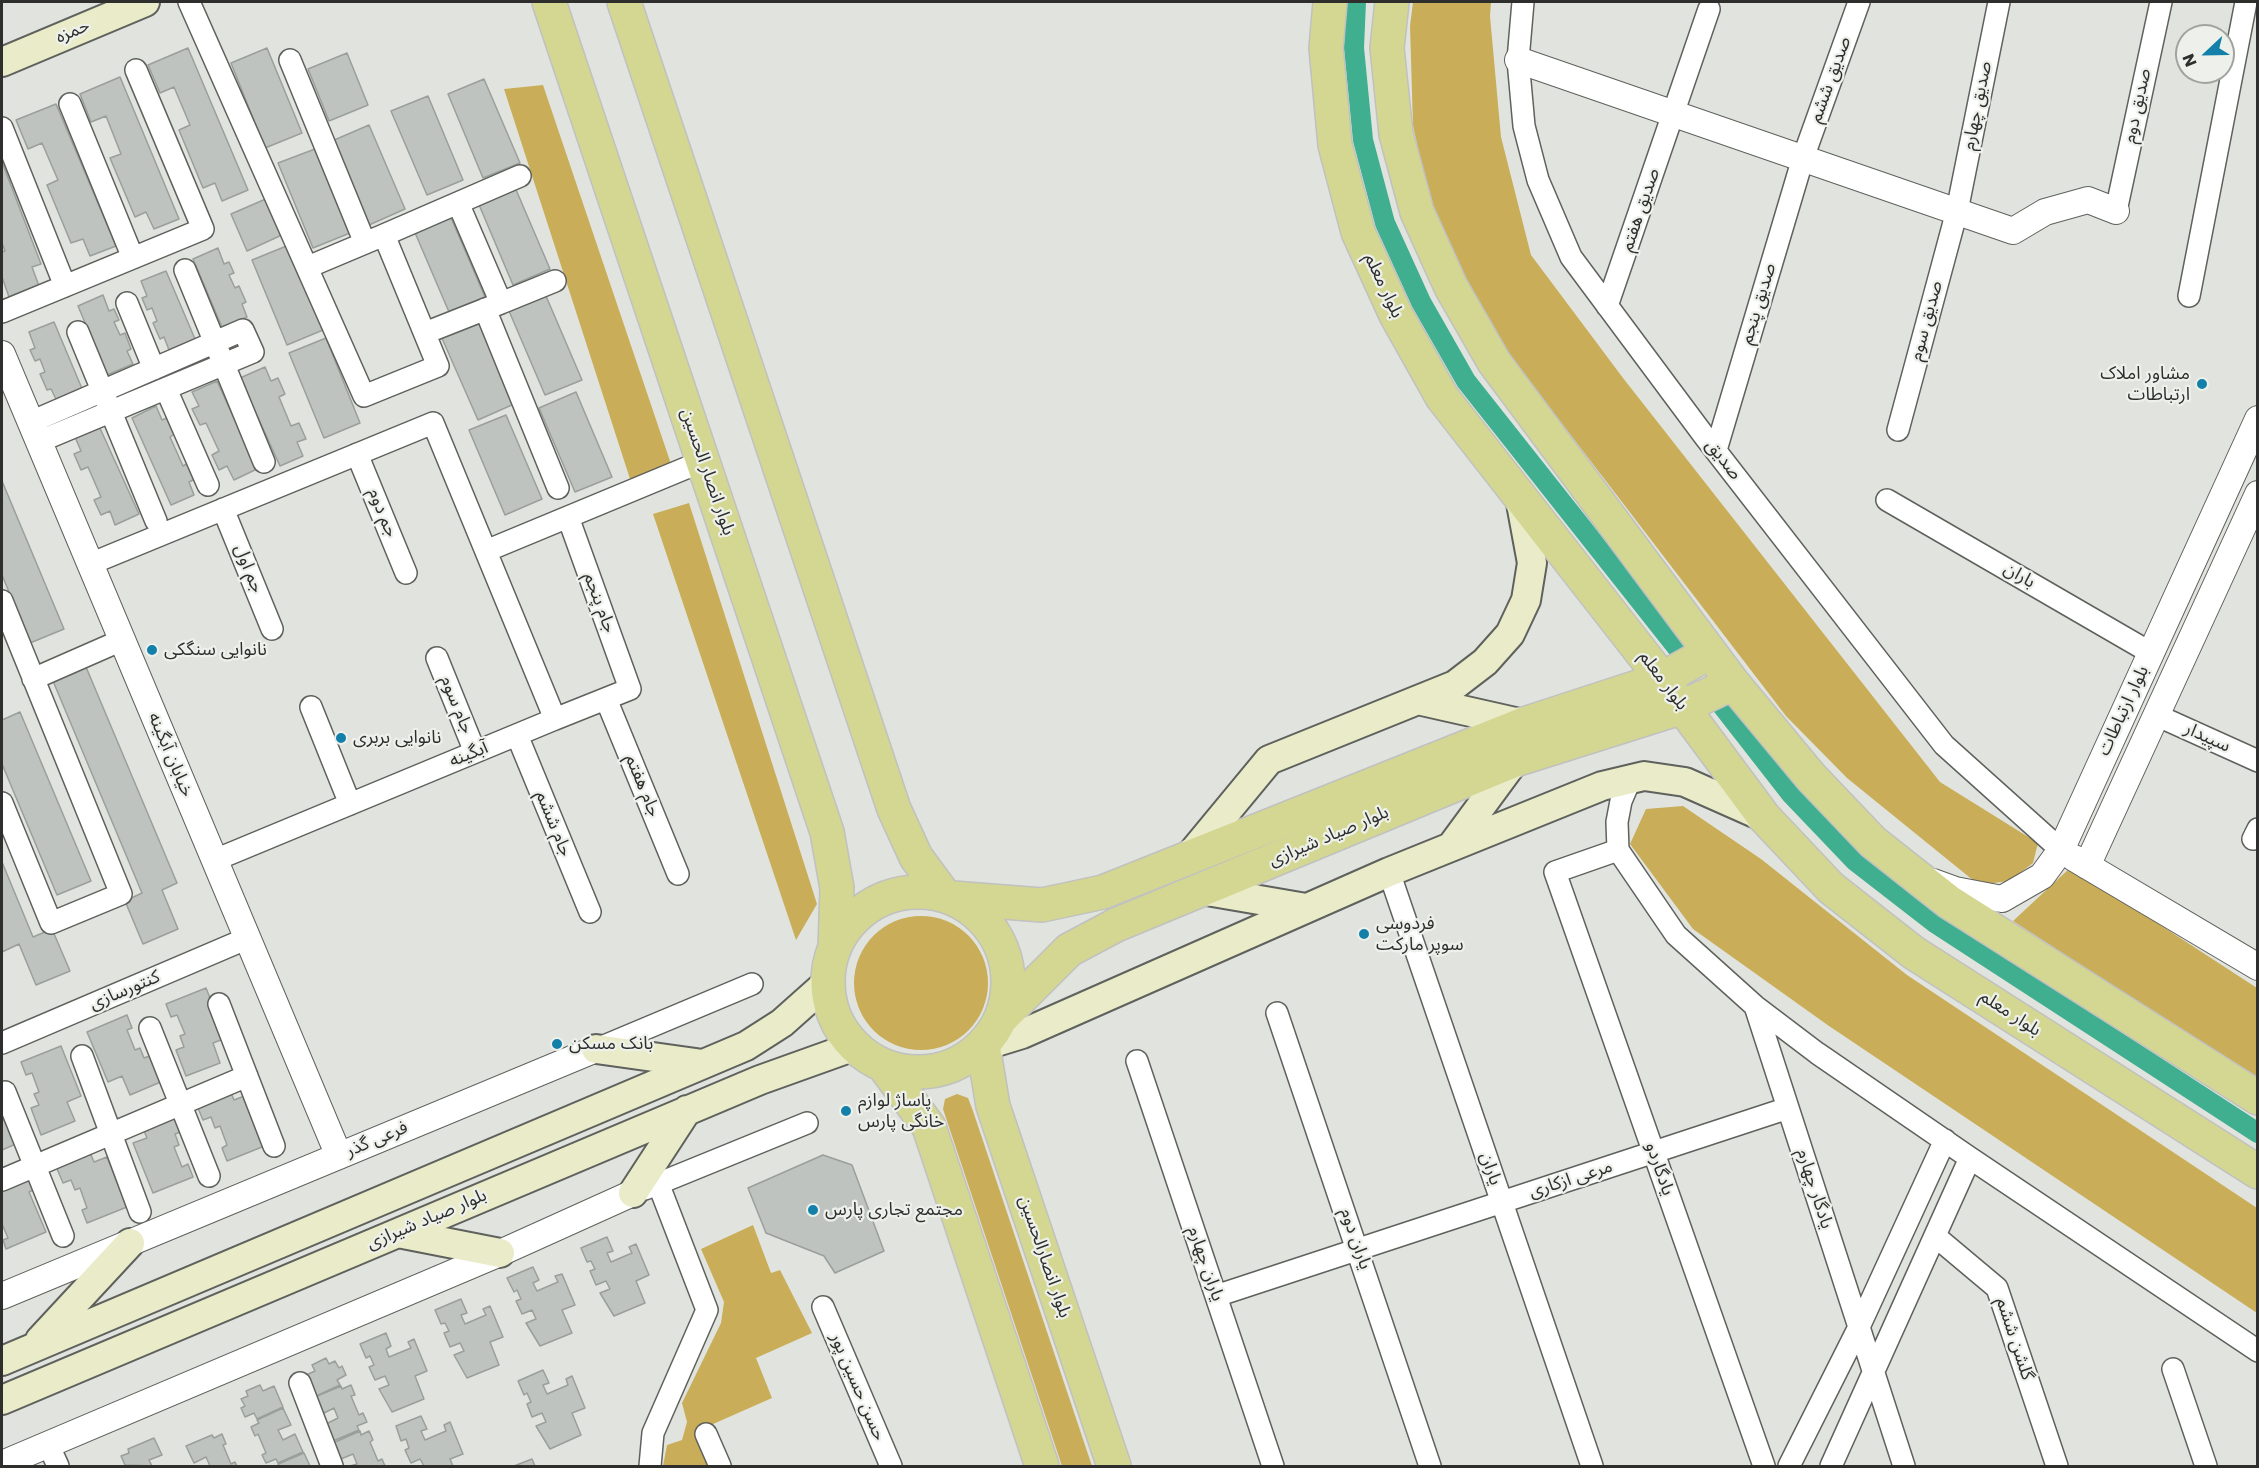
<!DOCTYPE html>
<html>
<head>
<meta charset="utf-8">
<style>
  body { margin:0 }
  #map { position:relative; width:2259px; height:1468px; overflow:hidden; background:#e1e4de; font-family:Poppins,sans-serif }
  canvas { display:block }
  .frame { position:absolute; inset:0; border:3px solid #2e2f2d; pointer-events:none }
  .north { position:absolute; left:2175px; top:24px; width:60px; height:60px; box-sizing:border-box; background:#eef1eb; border:2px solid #a1a39f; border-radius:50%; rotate:248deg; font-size:16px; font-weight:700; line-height:24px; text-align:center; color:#2e2f2d }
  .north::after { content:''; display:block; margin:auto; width:21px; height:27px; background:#1380a9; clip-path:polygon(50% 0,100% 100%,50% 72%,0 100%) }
</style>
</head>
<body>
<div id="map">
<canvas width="2259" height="1468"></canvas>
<div class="frame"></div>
<div class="north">N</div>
</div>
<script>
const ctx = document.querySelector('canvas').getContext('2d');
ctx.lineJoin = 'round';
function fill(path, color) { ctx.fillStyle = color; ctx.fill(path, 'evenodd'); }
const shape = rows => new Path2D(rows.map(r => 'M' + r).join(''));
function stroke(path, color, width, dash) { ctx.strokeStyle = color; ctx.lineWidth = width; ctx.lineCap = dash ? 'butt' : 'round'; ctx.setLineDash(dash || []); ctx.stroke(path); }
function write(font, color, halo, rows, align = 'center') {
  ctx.font = font + ' Poppins,"Noto Sans Arabic",sans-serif'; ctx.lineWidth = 4.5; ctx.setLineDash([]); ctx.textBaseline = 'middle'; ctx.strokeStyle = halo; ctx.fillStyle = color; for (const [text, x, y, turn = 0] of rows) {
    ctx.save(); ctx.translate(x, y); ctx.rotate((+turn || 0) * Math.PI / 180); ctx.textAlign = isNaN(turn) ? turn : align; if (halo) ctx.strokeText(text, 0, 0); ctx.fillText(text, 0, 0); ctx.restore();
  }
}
const green = shape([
  [1413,2,1491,2,1490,16,1501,137,1531,255,1623,378,1940,782,2038,843,2033,863,2009,881,1979,885,1847,778,1786,716,1494,335,1437,230,1413,126,1410,26],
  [543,85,671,464,631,482,504,89],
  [689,503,817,904,796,940,653,514],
  [1683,806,1761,859,1907,975,2257,1208,2257,1313,1829,1026,1693,929,1630,844,1646,809],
  [2071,867,2257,988,2257,1079,2013,921],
  '854 983a67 67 0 1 1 134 0a67 67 0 1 1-134 0Z',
  [957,1094,968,1098,973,1111,1092,1466,1062,1466,943,1109,945,1099],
  [753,1225,771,1273,780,1270,812,1333,756,1358,772,1398,695,1432,708,1466,663,1466,667,1445,682,1440,687,1422,682,1403,721,1323,724,1302,701,1249]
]);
const canal = shape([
  [1356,2,1354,48,1363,140,1385,223,1421,302,1466,381,1682,654],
  [1720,703,1791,794,1855,861,1935,923,2258,1133]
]);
const building = shape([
  [188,48,248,190,222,201,215,183,203,188,179,130,190,125,174,87,160,93,148,65,188,48],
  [267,48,302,133,265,148,231,63,267,48],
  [347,53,368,105,329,121,308,69,347,53],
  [120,77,179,219,154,229,146,212,135,217,110,158,121,154,106,116,91,122,80,94,120,77],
  [484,79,520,163,483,178,448,94,484,79],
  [428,96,463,180,427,195,391,111,428,96],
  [56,104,116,246,90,256,83,239,71,243,47,185,58,180,42,143,28,149,16,120,56,104],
  [369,125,405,209,369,225,332,141,369,125],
  [315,149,350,233,313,248,278,163,315,149],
  [2,162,41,264,32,267,39,286,9,297,2,277,2,252,5,251,2,243,2,162],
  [514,185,550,269,513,285,477,200,514,185],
  [268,198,284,234,247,251,231,214,268,198],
  [449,213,485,297,449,312,413,228,449,213],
  [289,245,323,330,287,345,252,260,289,245],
  [218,248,224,264,229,262,234,273,229,275,235,288,239,286,246,302,242,304,247,317,222,327,193,259,218,248],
  [166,271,195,339,169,350,164,337,160,339,153,323,157,321,152,308,147,310,142,298,147,296,141,281,166,271],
  [103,295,109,311,114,309,119,320,114,322,120,335,125,333,131,349,127,351,133,364,107,375,78,306,103,295],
  [546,296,582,380,545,395,509,311,546,296],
  [478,320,514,404,478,420,441,336,478,320],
  [54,322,83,391,57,401,51,389,47,390,40,374,45,372,40,359,35,361,30,350,35,348,29,332,54,322],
  [326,338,360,423,324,438,289,353,326,338],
  [265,367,271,381,278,378,285,394,279,397,291,426,299,423,306,439,297,442,303,456,280,466,240,378,265,367],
  [217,381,257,469,234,480,227,466,219,470,212,455,219,451,206,423,200,425,192,409,199,406,192,392,217,381],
  [576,392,612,477,575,492,539,408,576,392],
  [156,406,162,420,169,417,176,433,170,437,183,466,190,462,197,478,189,482,194,495,171,505,132,418,156,406],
  [506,415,542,499,505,515,469,430,506,415],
  [99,426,139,514,115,525,110,511,101,515,94,500,101,497,88,467,81,470,74,454,81,451,75,437,99,426],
  [2,481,64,629,30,643,2,575,2,481],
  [86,667,177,883,162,890,178,929,143,944,125,901,142,893,53,681,86,667],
  [20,712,91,881,57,895,2,764,2,720,20,712],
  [2,862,33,937,52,929,70,971,36,985,19,944,2,952,2,862],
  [206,988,226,1038,213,1043,220,1063,186,1076,176,1050,184,1047,180,1036,185,1034,177,1015,171,1017,166,1004,206,988],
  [127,1015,132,1028,127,1030,135,1050,140,1048,144,1058,152,1055,163,1081,130,1095,122,1076,108,1082,87,1032,127,1015],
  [61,1046,81,1096,67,1102,75,1121,41,1135,31,1108,39,1105,34,1094,39,1092,32,1073,26,1075,21,1062,61,1046],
  [226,1081,234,1100,247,1095,267,1145,227,1161,222,1148,227,1145,220,1126,215,1128,211,1117,203,1120,192,1094,226,1081],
  [173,1105,183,1131,175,1134,179,1145,174,1147,182,1167,188,1164,193,1177,153,1193,133,1143,147,1138,139,1119,173,1105],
  [7,1118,18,1143,2,1150,2,1121,7,1118],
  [86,1143,94,1162,107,1157,127,1207,87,1223,82,1210,87,1208,80,1188,75,1190,71,1180,63,1183,52,1157,86,1143],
  [823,1155,852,1165,884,1251,835,1273,824,1256,766,1233,748,1188,823,1155],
  [27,1164,37,1188,29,1192,46,1232,6,1249,3,1240,8,1238,2,1224,2,1175,27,1164],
  [607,1237,613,1251,607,1253,611,1262,632,1253,629,1247,636,1244,649,1275,636,1281,645,1303,614,1316,600,1293,610,1289,606,1281,596,1285,590,1271,595,1269,591,1261,587,1262,581,1248,607,1237],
  [533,1267,539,1280,533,1283,537,1291,558,1282,555,1276,562,1274,575,1305,562,1310,572,1333,540,1346,526,1323,536,1319,532,1310,522,1314,516,1301,521,1299,517,1290,514,1292,507,1278,533,1267],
  [461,1299,467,1313,461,1315,465,1324,486,1315,483,1309,490,1306,503,1337,490,1342,499,1365,467,1378,454,1355,464,1351,460,1343,450,1347,444,1333,449,1331,445,1323,441,1324,435,1310,461,1299],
  [386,1333,391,1346,386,1349,389,1357,411,1348,408,1342,414,1339,427,1371,415,1376,424,1399,392,1412,379,1389,389,1385,385,1376,375,1380,369,1367,374,1365,370,1356,366,1358,360,1344,386,1333],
  [326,1358,329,1364,335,1361,339,1368,342,1366,346,1375,337,1380,340,1385,314,1397,304,1376,315,1371,312,1365,326,1358],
  [543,1370,549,1383,543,1385,547,1394,568,1385,566,1379,572,1376,585,1408,572,1413,581,1435,550,1449,536,1426,546,1422,542,1413,532,1417,527,1404,531,1402,527,1393,524,1395,518,1381,543,1370],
  [260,1385,263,1391,274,1386,283,1407,257,1419,254,1413,245,1417,241,1408,245,1406,241,1399,248,1396,246,1391,260,1385],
  [351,1385,355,1395,351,1396,359,1415,363,1413,367,1422,357,1426,359,1430,333,1441,326,1424,338,1418,334,1408,322,1414,315,1397,341,1386,342,1389,351,1385],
  [283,1408,291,1425,278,1430,283,1440,295,1434,303,1452,278,1463,276,1459,266,1463,262,1455,266,1453,258,1434,255,1436,251,1427,259,1423,257,1420,283,1408],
  [421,1416,427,1429,421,1431,425,1440,446,1431,444,1425,450,1422,463,1454,450,1459,453,1466,424,1466,420,1459,411,1463,405,1450,409,1448,406,1439,401,1441,396,1426,421,1416],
  [360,1431,361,1435,369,1431,373,1440,370,1442,378,1461,382,1459,385,1466,350,1466,357,1464,353,1454,341,1459,333,1443,360,1431],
  [222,1434,226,1444,223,1445,231,1464,235,1462,237,1466,210,1466,206,1457,194,1463,186,1446,212,1435,214,1438,222,1434],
  [154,1438,162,1455,149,1460,152,1466,125,1465,121,1456,129,1453,128,1449,154,1438],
  [304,1453,310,1466,279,1466,278,1464,304,1453],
  [532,1459,535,1466,514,1466,532,1459]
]);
const minor = shape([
  [189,2,364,396,438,366,384,235,308,267],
  [1523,2,1518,60,1524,126,1538,180,1571,257,1705,437,1944,745,2061,850],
  [290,60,365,243],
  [70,104,133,258],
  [2,128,65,286],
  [2116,211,2161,2],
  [384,235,520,176],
  [185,270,264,462],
  [2189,296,2246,2],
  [127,303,154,369],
  [501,303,555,281],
  [1607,306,1709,9],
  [485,309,558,488],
  [2,312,203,229,136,70],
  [78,332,156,521],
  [425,333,501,303,458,203],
  [166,389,208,485],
  [31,422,243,330,253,352,38,442],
  [1898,430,1957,211,1999,2],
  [1716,450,1803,158,1859,2],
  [357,454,406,573],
  [1887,500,2151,653],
  [223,509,272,629],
  [486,551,703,461],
  [90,564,433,423,555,719,215,860],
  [2,601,121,894,51,923,2,803],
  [437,658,475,752],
  [33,679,122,640],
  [606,699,678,874],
  [311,707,350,804],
  [2156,715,2258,761],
  [555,719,630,689,568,517],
  [517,735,590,912],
  [2253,839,2258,829],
  [1618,850,1617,822,1621,801,1630,780],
  [1389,872,1592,1466],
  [219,1004,274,1146],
  [1755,1006,1904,1466],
  [1277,1013,1430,1466],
  [150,1028,209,1176],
  [2,1043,248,938],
  [597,1049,752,984],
  [82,1056,140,1212],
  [1137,1061,1273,1466],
  [5,1092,63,1236],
  [2,1180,247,1076],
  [645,1189,807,1123],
  [1935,1236,1997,1288,2057,1466],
  [1216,1296,1788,1108],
  [823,1307,891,1466],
  [2173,1369,2206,1466],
  [300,1383,332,1466],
  [706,1434,720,1466],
  [48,1444,58,1466],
  [650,1466,653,1433,707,1310,658,1183],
  [1764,1466,1555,872,1618,850,1676,935,1755,1006,1817,1053,1970,1158,2258,1351],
  [1789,1466,1859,1327,1945,1140],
  [1831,1466,1970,1158]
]);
const tertiary = shape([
  [1518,60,2013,231,2045,212,2088,200,2116,211],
  [2,354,339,1156],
  [2074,858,2258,967],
  [2087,866,2258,494],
  [1933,882,1955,890,2002,899,2042,876,2061,850,2258,419],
  [2,1296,596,1049],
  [2,1464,500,1253,633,1193]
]);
const secondary = shape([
  [2,62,145,2],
  [1422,701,1524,724],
  [1451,847,1515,760],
  [1188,858,1269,760,1455,685,1485,662,1510,634,1526,600,1532,563,1520,498],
  [1201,890,1306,908],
  [983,1046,1022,1034,1389,872,1602,786,1644,776,1685,782,1764,817],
  [596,1049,703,1064],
  [633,1193,687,1110],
  [398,1233,500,1253],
  [40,1340,130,1243],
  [2,1361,746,1046,782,1023,828,982],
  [2,1400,760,1080,855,1046]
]);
const primary = shape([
  [549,2,827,832,837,888,835,947],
  [624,2,894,809,916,857,944,895],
  [1330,2,1326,48,1335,145,1358,232,1396,315,1442,397,1649,662,1764,817,1831,888,1914,953,2258,1172],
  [1392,2,1387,48,1396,134,1417,212,1451,287,1494,362,1733,683,1811,777,1873,842,1949,902,2258,1098],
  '828 982a90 90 0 1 1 180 0a90 90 0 1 1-180 0Z',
  [953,898,1042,905,1103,892,1524,724,1662,679,1710,652],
  [1002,1017,1069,950,1116,925,1515,760,1683,707,1733,683],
  [983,1046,993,1106,1114,1466],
  [884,1066,929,1127,1042,1466]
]);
const markers = [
  [2202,384,6,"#1380a9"],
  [152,650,6,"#1380a9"],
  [341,738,6,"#1380a9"],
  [1364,934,6,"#1380a9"],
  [557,1044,6,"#1380a9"],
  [846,1111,6,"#1380a9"],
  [813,1210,6,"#1380a9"]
];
const streetNames = [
  ["حمزه",73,32,-23],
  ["صدیق ششم",1831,80,-70],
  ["صدیق چهارم",1978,106,-79],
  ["صدیق دوم",2138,106,-78],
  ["صدیق هفتم",1641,210,-71],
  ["بلوار معلم",1383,286,65],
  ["صدیق پنجم",1759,304,-73],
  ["صدیق سوم",1927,321,-75],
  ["صدیق",1723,460,52],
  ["بلوار انصار الحسین",707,472,71],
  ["جم دوم",382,513,68],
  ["جم اول",248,569,68],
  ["باران",2019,576,30],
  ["جام پنجم",599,603,70],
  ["بلوار معلم",1663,681,53],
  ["جام سوم",456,705,68],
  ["بلوار ارتباطات",2124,711,-65],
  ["سپیدار",2207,738,24],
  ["خیابان آبگینه",170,755,67],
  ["آبگینه",469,755,-22],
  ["جام هفتم",642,786,68],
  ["جام ششم",553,824,68],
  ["بلوار صیاد شیرازی",1329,837,-23],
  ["کنتورسازی",125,991,-23],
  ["بلوار معلم",2010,1014,33],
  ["فرعی گذر",377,1140,-23],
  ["یاران",1490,1169,71],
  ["یادگار‌دو",1659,1169,71],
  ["مرعی ازکاری",1571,1180,-18],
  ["یادگار چهارم",1814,1189,72],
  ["بلوار صیاد شیرازی",427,1220,-23],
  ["یاران دوم",1355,1239,71],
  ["بلوار انصارالحسین",1044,1257,71],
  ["یاران چهارم",1205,1264,71],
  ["گلشن ششم",2014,1339,72],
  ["حسن حسین پور",857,1387,67]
];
const poiNames = [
  ["مشاور املاک",2190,374,"right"],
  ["ارتباطات",2190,395,"right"],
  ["نانوایی سنگکی",164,650],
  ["نانوایی بربری",353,738],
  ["فردوسی",1376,924],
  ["سوپر مارکت",1376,945],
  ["بانک مسکن",569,1044],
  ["پاساژ لوازم",858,1101],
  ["خانگی پارس",858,1122],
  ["مجتمع تجاری پارس",825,1210]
];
fill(green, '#c9ad58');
stroke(canal, '#40af8f', 20);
fill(building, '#bec3bf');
stroke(building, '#9a9f9b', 1.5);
stroke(minor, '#5e615c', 24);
stroke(tertiary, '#5e615c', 28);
stroke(secondary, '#5e615c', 32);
stroke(primary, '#c0c1c0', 36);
stroke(minor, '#fff', 21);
stroke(tertiary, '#fff', 26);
stroke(secondary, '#eaebc9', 28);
stroke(primary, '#d4d792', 33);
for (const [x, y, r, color] of markers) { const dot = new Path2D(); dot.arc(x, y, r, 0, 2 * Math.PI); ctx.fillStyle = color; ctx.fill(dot); stroke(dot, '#eef1eb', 2); }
write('18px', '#2e2f2d', '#eef1eb', streetNames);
write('18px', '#2e2f2d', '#eef1eb', poiNames, 'left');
</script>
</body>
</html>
